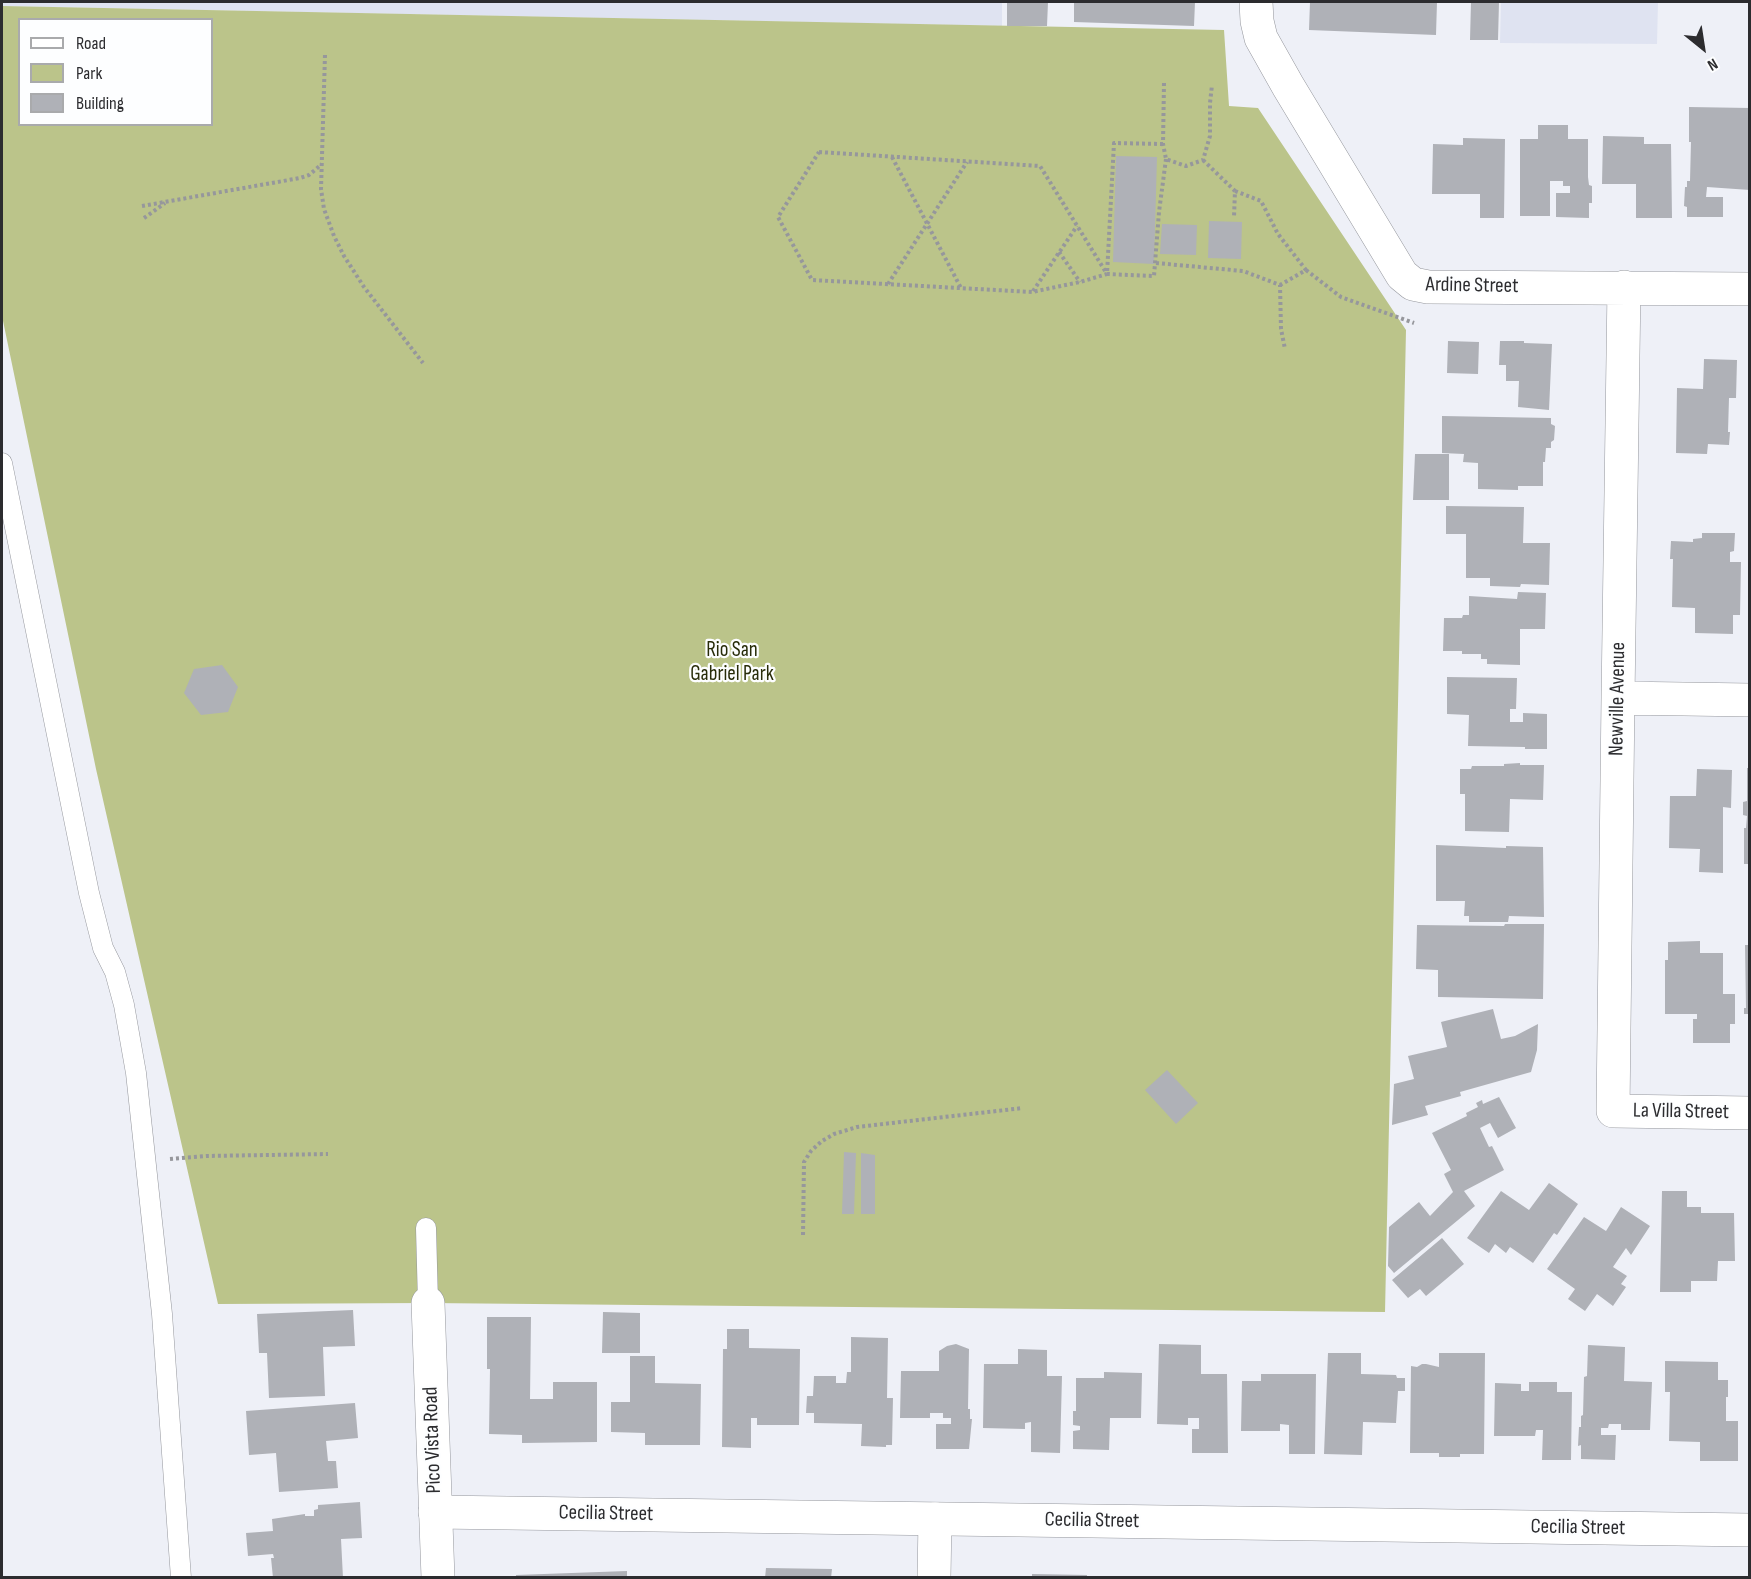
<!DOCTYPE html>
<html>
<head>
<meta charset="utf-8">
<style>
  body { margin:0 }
  #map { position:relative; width:1751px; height:1579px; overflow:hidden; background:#eef0f7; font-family:"Sofia Sans Condensed",sans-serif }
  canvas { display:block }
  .frame { position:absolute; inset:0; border:3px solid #2c2c2f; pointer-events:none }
  .legend { position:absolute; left:18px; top:18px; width:195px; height:108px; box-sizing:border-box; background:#fdfeff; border:2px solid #a9aaac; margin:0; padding:8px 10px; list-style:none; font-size:18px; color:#2c2c2f }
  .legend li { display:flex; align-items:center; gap:12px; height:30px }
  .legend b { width:30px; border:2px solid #a9aaac }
  .north { position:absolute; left:1673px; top:18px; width:60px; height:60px; -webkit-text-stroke:4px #fdfeff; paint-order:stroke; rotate:150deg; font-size:16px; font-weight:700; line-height:24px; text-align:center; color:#2c2c2f }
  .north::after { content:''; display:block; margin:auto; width:21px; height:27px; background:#2c2c2f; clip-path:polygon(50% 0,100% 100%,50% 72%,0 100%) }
</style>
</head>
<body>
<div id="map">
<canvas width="1751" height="1579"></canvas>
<div class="frame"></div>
<ul class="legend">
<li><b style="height:8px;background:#fff"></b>Road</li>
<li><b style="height:16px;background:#bbc48a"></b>Park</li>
<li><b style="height:16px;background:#afb1b7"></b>Building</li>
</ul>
<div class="north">N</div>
</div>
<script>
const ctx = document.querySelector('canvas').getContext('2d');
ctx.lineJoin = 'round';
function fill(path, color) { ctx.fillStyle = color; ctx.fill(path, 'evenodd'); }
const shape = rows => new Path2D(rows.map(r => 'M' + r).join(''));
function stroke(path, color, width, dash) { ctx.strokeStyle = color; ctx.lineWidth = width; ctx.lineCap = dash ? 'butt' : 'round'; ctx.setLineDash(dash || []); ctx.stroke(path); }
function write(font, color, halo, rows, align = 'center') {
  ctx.font = font + ' "Sofia Sans Condensed",sans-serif'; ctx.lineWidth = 4.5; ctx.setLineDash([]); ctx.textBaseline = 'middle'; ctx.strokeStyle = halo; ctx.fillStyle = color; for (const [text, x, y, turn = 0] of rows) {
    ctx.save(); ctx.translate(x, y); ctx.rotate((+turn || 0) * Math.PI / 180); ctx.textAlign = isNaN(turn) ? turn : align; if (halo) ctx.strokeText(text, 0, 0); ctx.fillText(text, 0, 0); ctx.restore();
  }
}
const built = shape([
  [2,2,1002,2,1002,26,2,6],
  [1501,2,1658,2,1657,44,1500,43]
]);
const green = shape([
  [2,6,1224,30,1229,106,1258,108,1406,330,1385,1312,428,1303,218,1304,96,769,2,316],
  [20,20,212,20,212,124,20,124]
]);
const building = shape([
  [1007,2,1048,2,1047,26,1007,26],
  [1074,2,1195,2,1194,26,1074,22],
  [1310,2,1437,2,1436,35,1309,30],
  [1471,2,1499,2,1498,40,1470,40],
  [1689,107,1750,108,1750,190,1707,187,1706,197,1723,197,1723,217,1687,217,1687,207,1684,206,1685,187,1687,187,1687,181,1690,181,1691,142,1689,142],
  [1538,125,1568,125,1568,139,1588,139,1588,177,1589,185,1592,186,1592,203,1589,203,1589,218,1556,217,1556,193,1570,193,1570,186,1563,186,1563,181,1550,181,1550,216,1520,216,1520,139,1538,139],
  [1603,136,1644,137,1644,144,1671,144,1672,218,1636,218,1636,184,1602,184],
  [1463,138,1505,139,1504,218,1480,218,1480,194,1432,194,1433,144,1463,145],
  [1116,156,1157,157,1154,264,1113,262],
  [1209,221,1242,222,1241,259,1208,258],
  [1162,224,1197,225,1196,255,1160,254],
  [1448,341,1479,342,1478,374,1447,373],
  [1500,341,1524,341,1524,343,1552,344,1549,410,1518,407,1519,381,1506,381,1506,365,1499,365],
  [1704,359,1737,360,1736,398,1729,398,1728,432,1730,432,1729,445,1708,444,1707,454,1676,453,1677,388,1703,389],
  [1442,416,1551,418,1551,424,1555,426,1554,440,1551,442,1551,448,1546,448,1545,462,1543,462,1543,486,1518,486,1518,490,1478,489,1478,463,1463,462,1464,454,1442,453],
  [1415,454,1449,454,1449,500,1413,500],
  [1446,506,1524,507,1523,543,1550,543,1549,585,1521,584,1520,587,1490,586,1490,578,1466,578,1466,534,1446,534],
  [1702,533,1735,533,1734,551,1730,552,1730,562,1741,562,1740,615,1733,615,1733,634,1695,633,1695,608,1672,607,1673,559,1670,559,1671,541,1693,542,1693,539,1702,538],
  [1518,592,1546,593,1545,629,1520,629,1520,665,1487,664,1487,659,1481,659,1481,654,1462,654,1462,651,1443,651,1444,618,1462,618,1463,615,1469,615,1469,596,1517,599],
  [222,665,238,687,228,712,201,715,184,693,194,669],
  [1447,677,1517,678,1516,709,1510,709,1510,722,1523,722,1523,713,1547,714,1547,749,1525,749,1525,747,1468,746,1469,715,1447,714],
  [1520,763,1520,765,1544,765,1543,800,1510,799,1509,832,1465,831,1465,794,1460,794,1460,769,1471,769,1472,766,1504,766,1504,764],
  [1747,768,1750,768,1750,864,1744,864,1744,828,1746,828,1747,816,1743,815,1743,802,1747,801],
  [1697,769,1732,770,1731,808,1723,807,1723,873,1699,872,1700,849,1669,848,1670,796,1696,796],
  [1436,845,1506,848,1506,846,1543,847,1544,917,1509,916,1508,922,1469,922,1469,916,1464,916,1465,901,1436,901],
  [1505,924,1544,924,1543,999,1438,997,1438,970,1416,969,1417,925,1504,926],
  [1700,941,1700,953,1723,953,1723,994,1735,994,1735,1024,1730,1024,1730,1043,1693,1043,1693,1019,1697,1019,1697,1014,1665,1014,1665,960,1668,960,1668,942],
  [1745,945,1750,945,1750,1014,1744,1014,1744,1008,1746,1008],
  [1493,1009,1501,1039,1515,1036,1538,1024,1537,1050,1531,1072,1460,1092,1461,1096,1425,1106,1428,1115,1392,1125,1394,1084,1414,1079,1408,1056,1447,1047,1441,1022],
  [1167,1070,1198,1103,1176,1124,1145,1090],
  [1499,1097,1516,1128,1498,1138,1490,1123,1480,1128,1489,1147,1492,1146,1504,1170,1464,1191,1475,1206,1394,1273,1388,1266,1389,1227,1419,1202,1430,1216,1453,1192,1444,1174,1451,1170,1432,1133,1467,1116,1466,1113,1478,1107,1476,1103,1482,1100,1483,1104],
  [844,1152,856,1153,854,1214,842,1214],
  [861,1153,875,1155,875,1214,861,1214],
  [1549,1183,1578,1204,1557,1235,1554,1233,1533,1263,1510,1247,1506,1253,1495,1244,1489,1253,1467,1238,1501,1191,1529,1210],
  [1662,1191,1687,1191,1687,1207,1701,1207,1701,1213,1734,1213,1735,1261,1718,1261,1717,1281,1691,1281,1691,1292,1660,1292],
  [1621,1207,1650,1226,1631,1255,1626,1248,1613,1267,1627,1276,1621,1284,1626,1287,1613,1306,1597,1294,1585,1311,1568,1299,1575,1289,1547,1269,1584,1217,1606,1231],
  [1442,1238,1464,1264,1426,1296,1420,1289,1408,1298,1392,1280],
  [353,1310,355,1346,323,1347,325,1396,269,1398,267,1353,259,1353,257,1314],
  [603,1312,640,1313,640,1353,602,1353],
  [487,1317,531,1317,530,1399,553,1399,553,1382,597,1382,597,1442,522,1443,522,1435,489,1434,490,1369,487,1369],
  [727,1329,749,1329,749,1348,800,1349,799,1425,757,1425,757,1418,751,1418,751,1448,722,1447,723,1349,727,1349],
  [851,1337,888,1338,887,1398,893,1398,892,1445,886,1445,886,1447,861,1446,862,1424,814,1423,814,1413,806,1413,807,1396,813,1396,814,1376,836,1376,836,1383,846,1383,847,1372,851,1372],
  [956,1344,969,1349,968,1409,970,1409,970,1419,972,1419,969,1449,936,1449,936,1424,951,1424,951,1418,943,1418,943,1413,930,1413,930,1418,900,1418,901,1371,939,1371,939,1351,947,1346],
  [1159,1344,1201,1345,1201,1374,1227,1374,1228,1453,1192,1453,1192,1429,1199,1429,1199,1418,1188,1418,1188,1425,1157,1424],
  [1588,1345,1625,1347,1624,1381,1652,1382,1650,1430,1621,1430,1621,1424,1609,1424,1608,1428,1601,1428,1601,1435,1616,1435,1615,1460,1581,1459,1581,1445,1578,1446,1579,1427,1581,1427,1581,1416,1583,1415,1584,1377,1587,1376],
  [1018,1349,1047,1350,1047,1376,1062,1376,1060,1453,1031,1452,1031,1422,1025,1423,1025,1429,983,1428,984,1364,1018,1364],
  [1328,1353,1361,1353,1361,1374,1396,1375,1397,1378,1405,1378,1405,1391,1398,1391,1396,1423,1363,1422,1362,1455,1324,1454],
  [1439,1353,1485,1353,1484,1454,1460,1454,1460,1457,1439,1457,1439,1453,1410,1453,1411,1366,1417,1367,1422,1364,1426,1364,1439,1367],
  [630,1356,655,1356,655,1383,701,1384,700,1445,645,1445,645,1433,611,1432,611,1402,630,1402],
  [1665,1361,1718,1362,1718,1380,1728,1380,1728,1397,1726,1397,1726,1421,1738,1421,1738,1461,1700,1461,1700,1442,1669,1441,1670,1392,1665,1392],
  [1104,1372,1142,1373,1141,1418,1110,1418,1109,1450,1073,1449,1073,1431,1080,1430,1080,1426,1073,1425,1073,1411,1076,1411,1076,1378,1104,1378],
  [1261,1374,1316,1374,1315,1454,1289,1454,1289,1425,1280,1424,1280,1431,1241,1431,1242,1381,1261,1381],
  [1529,1382,1557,1382,1557,1392,1572,1392,1571,1460,1542,1460,1543,1430,1536,1430,1535,1436,1494,1436,1495,1383,1521,1384,1521,1391,1529,1391],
  [355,1403,358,1438,326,1441,328,1461,336,1461,338,1488,279,1492,276,1453,249,1455,246,1411],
  [360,1502,362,1538,341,1539,343,1578,273,1578,271,1558,274,1558,273,1554,248,1556,246,1533,273,1531,272,1519,305,1514,305,1516,314,1516,314,1510,318,1509,318,1505],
  [766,1568,832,1569,831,1578,765,1578],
  [627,1571,627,1578,516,1578,516,1575],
  [1032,1574,1087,1575,1087,1578,1032,1578]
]);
const path = shape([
  [325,55,321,189,324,209,334,236,344,256,364,287,423,363],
  [1164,83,1163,144,1166,159,1186,166,1203,160,1210,136,1210,103,1212,85],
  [1163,144,1114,143,1107,274,1154,276,1159,212,1166,159],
  [819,152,1040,166,1107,274,1080,282,1032,292,812,280,778,217,819,152],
  [892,157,961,288],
  [1203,160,1235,191,1234,217],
  [1235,191,1261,201,1278,234,1306,270,1280,285],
  [142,206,300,178,309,175,322,164],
  [144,218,165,203],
  [1059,252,1080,282],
  [1156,263,1243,271,1280,285,1281,329,1285,349],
  [1306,270,1341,297,1414,323],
  [888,284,967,162],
  [1033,291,1077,226],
  [170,1159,207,1156,328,1154],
  [803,1235,804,1162,811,1151,822,1141,834,1134,857,1127,1023,1108]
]);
const service = shape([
  [2,463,89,893,103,948,115,972,124,1005,136,1073,162,1314,181,1578],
  [426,1228,428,1303]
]);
const minor = shape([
  [1256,2,1257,21,1261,38,1288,86,1402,275,1413,284,1428,287,1750,289],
  [1624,287,1618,698,1613,1111,1750,1113],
  [1618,698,1750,700],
  [428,1303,438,1578],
  [934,1578,935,1519]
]);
const tertiary = shape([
  [435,1512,1750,1530]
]);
const streetNames = [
  ["Ardine Street",1472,286,1],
  ["Newville Avenue",1618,699,-89],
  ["La Villa Street",1681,1112,1],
  ["Pico Vista Road",433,1440,-92],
  ["Cecilia Street",606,1514,1],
  ["Cecilia Street",1092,1521,1],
  ["Cecilia Street",1578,1528,1]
];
const parkNames = [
  ["Rio San",732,651],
  ["Gabriel Park",732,675]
];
fill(built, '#dfe3f1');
fill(green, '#bbc48a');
fill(building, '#afb1b7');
stroke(service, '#95979d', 21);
stroke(minor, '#95979d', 34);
stroke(tertiary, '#95979d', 34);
stroke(path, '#96979c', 4, [3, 3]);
stroke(service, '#fff', 20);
stroke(minor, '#fff', 33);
stroke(tertiary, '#fff', 33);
write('21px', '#2c2c2f', '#fdfeff', streetNames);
write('21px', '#282c09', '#fdfeff', parkNames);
</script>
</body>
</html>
